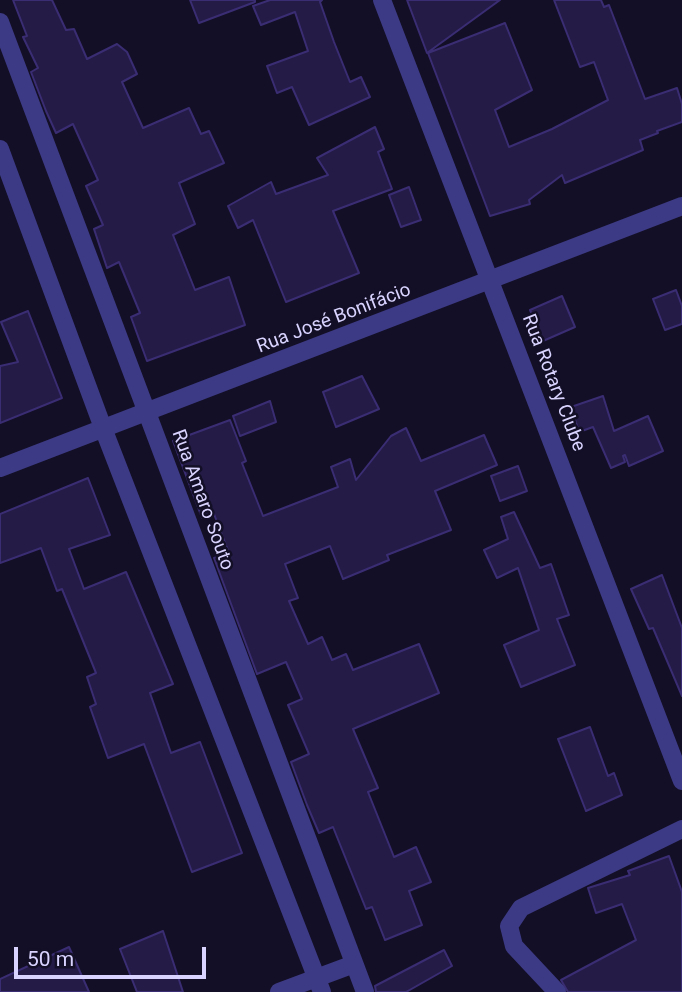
<!DOCTYPE html>
<html>
<head>
<meta charset="utf-8">
<style>
  body { margin:0 }
  #map { position:relative; width:682px; height:992px; overflow:hidden; background:#130f26; font-family:Roboto,sans-serif }
  canvas { display:block }
  .scale { position:absolute; left:14px; top:947px; width:192px; height:32px; box-sizing:border-box; border:4px solid #d9d4ff; border-top:0; padding-left:9px; font-size:21px; line-height:24px; white-space:nowrap; color:#d9d4ff; -webkit-text-stroke:5px #130f26; paint-order:stroke }
</style>
</head>
<body>
<div id="map">
<canvas width="682" height="992"></canvas>
<div class="scale">50 m</div>
</div>
<script>
const ctx = document.querySelector('canvas').getContext('2d');
ctx.lineJoin = 'round';
function fill(path, color) { ctx.fillStyle = color; ctx.fill(path, 'evenodd'); }
const shape = rows => new Path2D(rows.map(r => 'M' + r).join(''));
function stroke(path, color, width, dash) { ctx.strokeStyle = color; ctx.lineWidth = width; ctx.lineCap = dash ? 'butt' : 'round'; ctx.setLineDash(dash || []); ctx.stroke(path); }
function write(font, color, halo, rows, align = 'center') {
  ctx.font = font + ' Roboto,sans-serif'; ctx.lineWidth = 5; ctx.setLineDash([]); ctx.textBaseline = 'middle'; ctx.strokeStyle = halo; ctx.fillStyle = color; for (const [text, x, y, turn = 0] of rows) {
    ctx.save(); ctx.translate(x, y); ctx.rotate((+turn || 0) * Math.PI / 180); ctx.textAlign = isNaN(turn) ? turn : align; if (halo) ctx.strokeText(text, 0, 0); ctx.fillText(text, 0, 0); ctx.restore();
  }
}
const building = shape([
  [13,0,52,0,66,30,74,29,87,59,117,44,127,52,137,74,122,82,143,128,189,108,201,134,209,131,224,163,179,183,195,224,173,235,195,290,229,277,245,325,147,361,131,317,140,313,119,262,107,268,94,229,103,225,86,186,98,180,73,124,56,133,46,111,31,72,38,68,23,37,27,36,13,0],
  [190,0,255,0,255,2,199,23,190,0],
  [270,0,322,0,320,2,334,42,350,82,361,77,370,97,309,125,292,87,277,93,267,66,308,51,295,12,261,25,253,6,270,0],
  [407,0,500,0,427,53,407,0],
  [554,0,601,0,604,7,609,5,645,99,677,88,682,104,682,122,657,131,658,133,640,140,643,150,565,183,562,175,529,200,530,204,490,216,428,53,505,23,532,90,495,110,509,147,552,129,608,100,594,62,580,67,554,0],
  [375,127,384,149,378,152,392,189,333,211,359,273,286,302,253,220,238,228,228,206,271,182,276,194,328,175,317,158,375,127],
  [409,187,421,220,401,227,389,195,409,187],
  [676,290,682,306,682,324,665,330,653,299,676,290],
  [562,296,575,327,543,341,530,310,562,296],
  [28,311,62,398,0,423,0,366,18,362,1,322,28,311],
  [362,376,379,409,336,427,323,392,362,376],
  [603,396,614,431,648,416,663,451,629,466,625,455,623,456,625,462,611,468,593,427,579,432,571,407,603,396],
  [270,401,276,422,240,436,233,416,270,401],
  [230,420,246,461,242,463,263,516,338,487,331,467,350,459,356,480,391,436,406,428,421,461,484,435,497,465,435,491,451,530,387,555,389,560,343,579,330,546,285,564,298,598,289,601,308,644,322,637,332,660,346,654,353,670,419,644,439,693,353,729,378,788,368,792,394,857,416,847,431,882,409,891,422,925,385,940,372,907,366,909,333,827,319,833,307,805,291,762,309,754,288,705,302,699,286,662,257,674,214,558,229,553,214,514,202,518,173,441,230,420],
  [518,466,527,491,500,501,491,476,518,466],
  [88,478,110,535,69,549,84,589,126,572,173,684,150,693,171,753,200,742,242,853,192,872,144,744,108,758,90,707,96,704,87,677,96,673,62,589,57,591,41,548,0,563,0,514,88,478],
  [514,512,540,568,551,564,569,615,557,619,575,665,521,687,504,645,539,630,518,568,497,578,484,550,508,539,501,517,514,512],
  [662,575,682,628,682,696,653,628,649,629,631,589,662,575],
  [590,727,608,776,614,773,622,795,586,811,558,739,590,727],
  [669,856,682,892,682,992,568,992,561,980,636,940,622,904,596,913,588,888,630,875,628,871,669,856],
  [163,931,183,992,137,992,120,949,163,931],
  [69,947,89,992,0,992,0,979,69,947],
  [444,950,452,966,406,992,376,992,375,986,444,950]
]);
const minor = shape([
  [382,0,682,781],
  [0,22,365,992],
  [0,149,103,428,322,992],
  [0,468,682,206],
  [279,992,354,964],
  [557,992,514,946,509,926,521,908,682,829]
]);
const streetNames = [
  ["Rua José Bonifácio",334,319,-21],
  ["Rua Rotary Clube",553,383,69],
  ["Rua Amaro Souto",202,500,70]
];
fill(building, '#241b47');
stroke(building, '#3b2d73', 2);
stroke(minor, '#3d3a85', 18);
write('19px', '#d9d4ff', '#130f26', streetNames);
</script>
</body>
</html>
